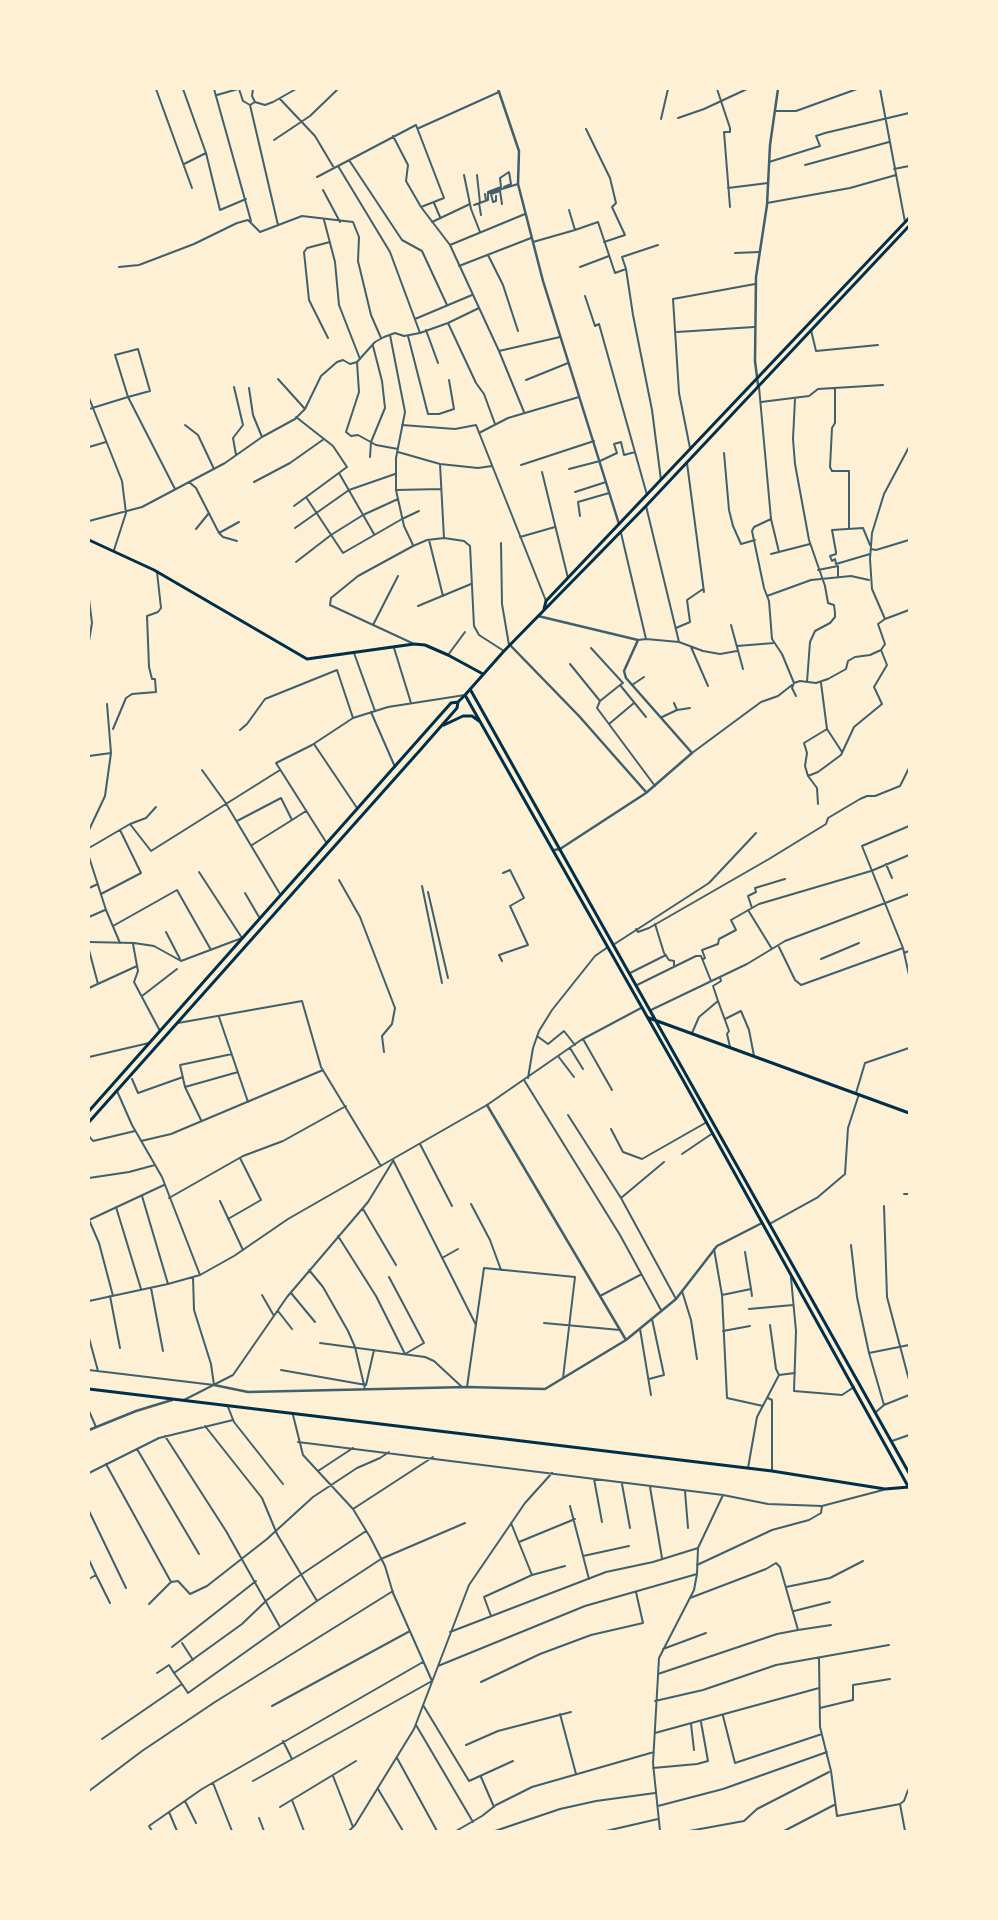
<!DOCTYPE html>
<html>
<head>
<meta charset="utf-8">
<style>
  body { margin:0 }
  #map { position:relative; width:998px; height:1920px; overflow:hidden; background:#fdf0d5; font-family:Merriweather,serif }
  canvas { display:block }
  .frame { position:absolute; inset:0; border:90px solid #fdf0d5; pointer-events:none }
</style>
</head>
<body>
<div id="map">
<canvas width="998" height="1920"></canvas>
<div class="frame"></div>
</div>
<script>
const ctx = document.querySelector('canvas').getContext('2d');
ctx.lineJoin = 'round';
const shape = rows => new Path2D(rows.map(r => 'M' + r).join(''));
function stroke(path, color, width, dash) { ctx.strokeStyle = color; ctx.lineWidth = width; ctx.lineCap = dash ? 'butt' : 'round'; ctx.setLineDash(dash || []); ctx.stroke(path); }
const minor = shape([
  [156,89,192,188],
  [183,89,206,153,220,210,246,199],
  [214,89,251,221],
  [239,89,243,101,250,105],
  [253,89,252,96,255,102],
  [717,89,730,128,730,132,724,132,730,207],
  [880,89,905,222],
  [217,95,238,89],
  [280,99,315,136,334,168],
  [775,111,796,111,857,89],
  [678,118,704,109,747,89],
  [661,119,668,89],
  [419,128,499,92],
  [586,129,610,178,616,203,612,207,625,235,604,242],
  [393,136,408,165,406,181,421,207,450,245,499,351,524,412],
  [274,140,310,116,338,89],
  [349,160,402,240,422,251,447,305],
  [769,162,820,146,816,136,825,133,909,113],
  [184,164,206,153],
  [805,165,889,142],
  [338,166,390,252,420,333],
  [894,169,909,166],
  [464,175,471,209,480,232],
  [477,175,480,203],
  [317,177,416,125,444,198,421,207],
  [728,188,768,183],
  [323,190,340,222],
  [489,193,518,184],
  [485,194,486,201],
  [496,196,496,201,493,202,491,194,500,191,502,204],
  [434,203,440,217],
  [479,203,481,215],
  [767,203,850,188,896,175],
  [474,205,488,200,488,192,501,187,500,178,509,172,511,184,504,187],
  [324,220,335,262,339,305,360,359],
  [432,222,470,204],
  [278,225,250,105,255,102,265,105,273,102,296,89],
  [575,230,598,222,615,273,626,269],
  [533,242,575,230,569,210],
  [450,245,525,214],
  [658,245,622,257,626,269,633,315,652,410,661,480],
  [735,253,759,252],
  [488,255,503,285,518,331],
  [459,266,531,238],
  [119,267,139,265,194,244,237,223,248,220,260,232,302,216,353,222,359,237,358,261,371,315,381,338],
  [580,267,609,256],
  [585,296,595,326,599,324,647,495],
  [415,319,472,295],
  [448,323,476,383,484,394,495,424],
  [426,330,438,363],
  [811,330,816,351,878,345],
  [677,332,754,327],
  [390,335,405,412,396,458,396,490,404,526,413,545],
  [408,336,428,414,439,414,454,409,449,380],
  [328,338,309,300,304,252,307,248,330,242],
  [499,351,560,337],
  [357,362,359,392,346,432,351,436,358,435,376,445,398,449],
  [278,379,305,409],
  [526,380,568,363],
  [234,387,243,425,233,438,236,455],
  [759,387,771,519,779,552],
  [249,388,253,415,262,437],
  [835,388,835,423,832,428,830,467,832,471,849,471,849,528],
  [89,398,122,481,126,513,114,550],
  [795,399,793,439,795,464,809,540,825,586,828,603,834,605,835,613,835,617,830,623,815,631,810,642,807,682],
  [761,402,809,396,818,389,883,385],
  [89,409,128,397,150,391,138,349,115,355,128,397,175,489],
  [185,425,198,435,214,469],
  [402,425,455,429,476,425,546,601],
  [479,433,508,418,579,397],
  [89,447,106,442],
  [909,447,884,494,872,533,870,559,872,589,885,619,909,610],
  [690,448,679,393,673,299,755,284],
  [398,452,440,464,478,468,492,466],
  [724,453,729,510,733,526,741,544,755,540],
  [370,457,371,442,385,408,382,381,373,346],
  [687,463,704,592],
  [440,464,444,538],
  [521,465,594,441],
  [569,469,600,461,617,453,614,444,621,442,624,455,635,452],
  [542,472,568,578],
  [339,473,374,534],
  [189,482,196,488,219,533,223,537,237,541],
  [254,482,290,463,324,439],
  [396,490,441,489],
  [575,492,606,482],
  [306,497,343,553,402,519,419,511],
  [294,506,347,467,333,446,296,417],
  [646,506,679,642],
  [580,516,578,502,609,493],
  [771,519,754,527,752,531,764,588,769,601,772,639,782,654,794,683,792,688,796,696],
  [89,521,142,507,225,463,262,437,295,419,305,409,321,376,337,362,343,360,350,364,357,362,375,342,384,337,395,333,404,336,420,333,448,323,479,308],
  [295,528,349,490,395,474],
  [196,529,209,513],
  [219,533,239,522],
  [621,533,646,639],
  [520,537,555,527],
  [429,540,443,596],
  [501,543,502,604,509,645],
  [871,549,876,550,909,540],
  [771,554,810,544],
  [870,554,836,564,835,559,832,561,830,556,836,554,836,552,832,530,863,528,870,545],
  [296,562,331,535,363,515,398,499],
  [838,566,838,576],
  [818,570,838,566],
  [767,596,811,580,851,576,869,580],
  [89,599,92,623,89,641],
  [418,606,471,584],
  [373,625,398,576],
  [731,625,743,669],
  [676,628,690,622,687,600,703,589],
  [638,640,646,639,679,642,703,651,720,654,737,651],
  [412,643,330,605,331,598,358,576,413,546,427,540,444,538,464,541,470,546,474,626,479,635,504,651],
  [737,646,774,643],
  [691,647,708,686],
  [394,648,411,703],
  [591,648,623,683,620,685],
  [354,653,375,711],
  [448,655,465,632],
  [570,664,600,701,597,708,655,786],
  [794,683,800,681,816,683,828,679,846,669,848,661,855,657,870,655,881,650,885,644,878,624,885,619],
  [821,683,827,729,842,752],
  [632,685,644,677],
  [600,701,620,685,646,717],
  [107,704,111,753],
  [677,710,690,708],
  [371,712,395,767],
  [662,717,677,710,674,703],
  [609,724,634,703],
  [113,729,126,698,132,694,156,692,155,679,152,679,149,667,147,616,158,612,161,608,157,572],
  [240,730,247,724,265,699,337,670,353,718],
  [314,744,357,808],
  [692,753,761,702,778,696,792,685],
  [89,756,111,753,105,796,89,830],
  [202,770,225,802,280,894],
  [808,776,818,772,841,755,854,727,882,704,874,687,887,665,881,650],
  [818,804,817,788,808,776,805,766,807,753,804,743,827,729],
  [237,821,281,798,292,820,306,811],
  [130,824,151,851,280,770],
  [909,826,862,846,903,948,909,975],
  [326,842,276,763,312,745,353,718,388,707,465,695],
  [252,845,292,820],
  [89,848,130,824,146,818,156,807],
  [89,857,106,910,120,943],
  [886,864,892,878],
  [339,880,360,917,395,1008,392,1024,382,1036,384,1052],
  [422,886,442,983],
  [89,888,98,884],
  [428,892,448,978],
  [245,893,259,917],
  [101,894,141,873,120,830],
  [752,908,748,896,756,892,755,888,785,879],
  [748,910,772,949],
  [89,917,105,910],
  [655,924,664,953,669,960,674,961,674,967],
  [113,926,177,890,211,950],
  [636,929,638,932,649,928,769,859,826,824,828,818,860,799,867,796,875,796,900,786,909,768,909,753],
  [166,932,180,959],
  [89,942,134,943,154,946,181,961,242,938,199,872],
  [133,944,138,971,134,982,160,1031],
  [613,945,709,883,756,833],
  [779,947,795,980,801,985,903,948],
  [89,950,98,984],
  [904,953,909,951],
  [703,959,705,958,702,950,718,944,719,939,736,930,731,920,759,904,871,871,909,855],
  [821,959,859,943],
  [502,961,499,955,528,945,510,906,524,898,510,870,503,873],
  [630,973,666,955],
  [637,985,696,956,701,956,711,981],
  [89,988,137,966],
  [142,996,177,969],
  [718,1001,729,1031,727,1034,730,1047],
  [651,1010,747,964,785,941,909,894],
  [219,1017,248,1102],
  [725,1019,741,1011,749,1030,754,1056],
  [178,1023,302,1001,321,1067,381,1166],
  [692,1033,699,1017,718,1001,713,986,721,981,720,977],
  [537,1036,548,1044,564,1031,575,1045],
  [583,1039,612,1090],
  [570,1048,583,1069],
  [558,1056,574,1077],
  [89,1057,149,1043],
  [528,1078,533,1048,539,1031,552,1010,595,956,608,947],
  [132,1079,138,1093,183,1077],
  [524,1080,620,1235,661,1310],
  [185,1087,238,1072],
  [117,1091,132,1125,162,1177,200,1275],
  [856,1093,865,1063,909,1048],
  [568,1115,621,1198,676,1299],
  [201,1120,185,1087,180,1065,232,1054],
  [611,1129,623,1152,642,1159,707,1122],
  [89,1136,93,1141,135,1131],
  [141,1141,171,1134,323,1070],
  [420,1144,452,1206],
  [682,1154,713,1133],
  [393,1160,476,1325],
  [89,1178,129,1172,155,1165],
  [904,1194,909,1194],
  [142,1196,168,1284],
  [169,1198,243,1156,283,1141,346,1106],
  [621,1198,664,1162],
  [220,1201,243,1250],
  [471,1204,490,1240,501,1270],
  [884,1206,887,1297,909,1380],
  [116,1207,141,1289],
  [363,1209,396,1265],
  [228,1219,261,1200,240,1158],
  [771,1223,818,1197,845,1174,848,1128,859,1094],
  [338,1236,376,1296,405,1354,424,1343,389,1277],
  [851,1245,857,1297,869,1353,884,1405,876,1412],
  [714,1249,722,1295,727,1398,763,1406],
  [442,1258,458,1249],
  [309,1270,323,1287,348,1331,355,1347,365,1389],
  [791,1278,796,1331,794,1391,842,1395,854,1387],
  [151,1288,163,1351],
  [751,1289,752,1296],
  [682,1291,691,1320,697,1359],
  [291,1293,315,1322],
  [262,1295,274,1316],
  [722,1295,751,1289,745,1252],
  [110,1296,120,1348],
  [113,1296,99,1243,89,1220,164,1185],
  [600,1296,640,1275],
  [89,1301,168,1284,200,1275,234,1256,288,1219,487,1105,581,1040,641,1008],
  [749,1309,793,1305],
  [278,1311,292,1329],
  [544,1323,620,1330],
  [770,1325,776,1369,779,1375],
  [640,1329,651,1395],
  [723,1331,750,1326],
  [89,1338,98,1371],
  [320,1343,425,1357,434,1361,462,1387],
  [869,1353,909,1345],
  [89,1370,214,1385,211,1364,194,1310,193,1277],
  [281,1370,366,1385,374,1350],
  [649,1379,664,1375,652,1319],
  [467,1387,484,1268,575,1277,563,1378],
  [768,1398,772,1400,772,1471],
  [184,1400,233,1375,287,1297,368,1202,393,1161],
  [884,1405,909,1395],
  [228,1407,234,1422,283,1484],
  [89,1411,96,1427],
  [205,1426,262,1498,277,1534,317,1601],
  [165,1436,226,1531,280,1627],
  [892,1441,909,1435],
  [298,1442,723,1495,768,1504,822,1506,883,1490],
  [137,1449,199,1554],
  [106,1464,171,1582,149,1604],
  [748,1468,757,1417,779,1375,795,1373],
  [318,1471,353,1448],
  [89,1473,159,1438,233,1420],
  [594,1479,602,1522],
  [622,1484,630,1528],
  [650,1487,662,1558],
  [685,1491,688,1528],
  [570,1506,589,1579],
  [353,1509,433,1457],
  [89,1511,126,1588],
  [511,1523,532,1575],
  [519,1542,575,1519],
  [583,1556,629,1546],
  [89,1560,96,1575,89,1579],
  [697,1565,772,1530,809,1520,821,1513,822,1506],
  [96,1575,110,1603],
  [171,1582,178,1581,190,1594,207,1586,267,1539,313,1497,357,1468,380,1458,389,1452],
  [786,1587,830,1578,863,1561],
  [794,1611,830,1602],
  [491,1616,484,1597,532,1575,565,1566],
  [798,1630,831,1625],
  [450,1632,606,1572,653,1562,698,1548],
  [182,1643,193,1660],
  [172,1647,256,1581],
  [663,1649,706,1633],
  [819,1658,820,1727,831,1771,837,1816,900,1804,904,1801,908,1790],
  [438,1666,585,1606,697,1574],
  [157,1673,169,1665,174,1673],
  [658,1674,777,1634,798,1630,780,1567,776,1563,766,1569,690,1598],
  [481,1682,540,1654,591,1635,643,1623,636,1592],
  [182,1684,174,1673,242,1624,267,1600,296,1578,366,1531],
  [655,1701,703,1690,776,1665,889,1645],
  [423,1705,469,1781,513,1761],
  [272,1706,410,1631],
  [820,1708,853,1700,853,1685,890,1679],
  [560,1714,576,1774],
  [723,1716,735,1763,822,1734],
  [691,1724,694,1750],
  [416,1725,473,1822],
  [655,1733,819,1688],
  [102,1739,182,1684,188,1693,317,1601,381,1559,465,1523],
  [283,1741,292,1759],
  [466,1745,498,1731,571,1712],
  [397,1758,437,1831],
  [653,1768,697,1764,708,1761,701,1722],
  [333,1776,353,1827],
  [481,1777,494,1807],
  [253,1781,432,1681,393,1593,385,1566,370,1537,353,1509,303,1455,293,1415],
  [213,1783,232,1831],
  [378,1789,403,1831],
  [89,1791,142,1751,215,1702,393,1591],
  [292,1800,304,1831],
  [185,1801,196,1823],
  [900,1804,905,1831],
  [658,1806,723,1789,827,1752],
  [280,1807,356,1761],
  [169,1812,177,1831],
  [259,1818,264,1831],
  [152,1831,149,1826,202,1789,423,1662],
  [349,1831,355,1825,414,1729,469,1585,525,1503,552,1473],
  [456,1831,482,1816,496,1805,532,1787,654,1752],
  [495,1831,560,1809,596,1801,655,1793],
  [606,1831,658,1819],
  [660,1831,653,1763,659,1658,694,1590,697,1574,698,1548,723,1495],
  [689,1831,744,1821,757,1809,829,1772],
  [784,1831,834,1805]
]);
const tertiary = shape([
  [498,89,519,151,518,184,543,281,619,524],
  [758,385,755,361,756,277,767,205,770,145,778,89],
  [538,616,638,640,624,671,626,678,692,753,646,793,560,849,554,850],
  [510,645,579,716,646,792],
  [487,1105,626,1340],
  [214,1385,248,1392,467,1387,545,1389,626,1340,676,1299,717,1246,762,1223],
  [89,1430,136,1411,172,1400]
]);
const secondary = shape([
  [89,540,154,570,307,659,414,644,425,645,448,655,483,674]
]);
const primary = shape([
  [89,1389,772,1471,885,1489,909,1487]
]);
const trunk = shape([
  [544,609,546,601,909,218],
  [470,689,909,1473],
  [465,695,683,1080,909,1488],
  [444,725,463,716,472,716,479,721],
  [649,1018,909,1113],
  [89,1111,451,703,458,702],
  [89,1122,422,748,457,708,458,702,465,695,504,651,646,506,909,226]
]);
stroke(minor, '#3f606c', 2);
stroke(tertiary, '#3f606c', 2.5);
stroke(secondary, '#003049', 3);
stroke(primary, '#003049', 3);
stroke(trunk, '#003049', 3);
</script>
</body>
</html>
